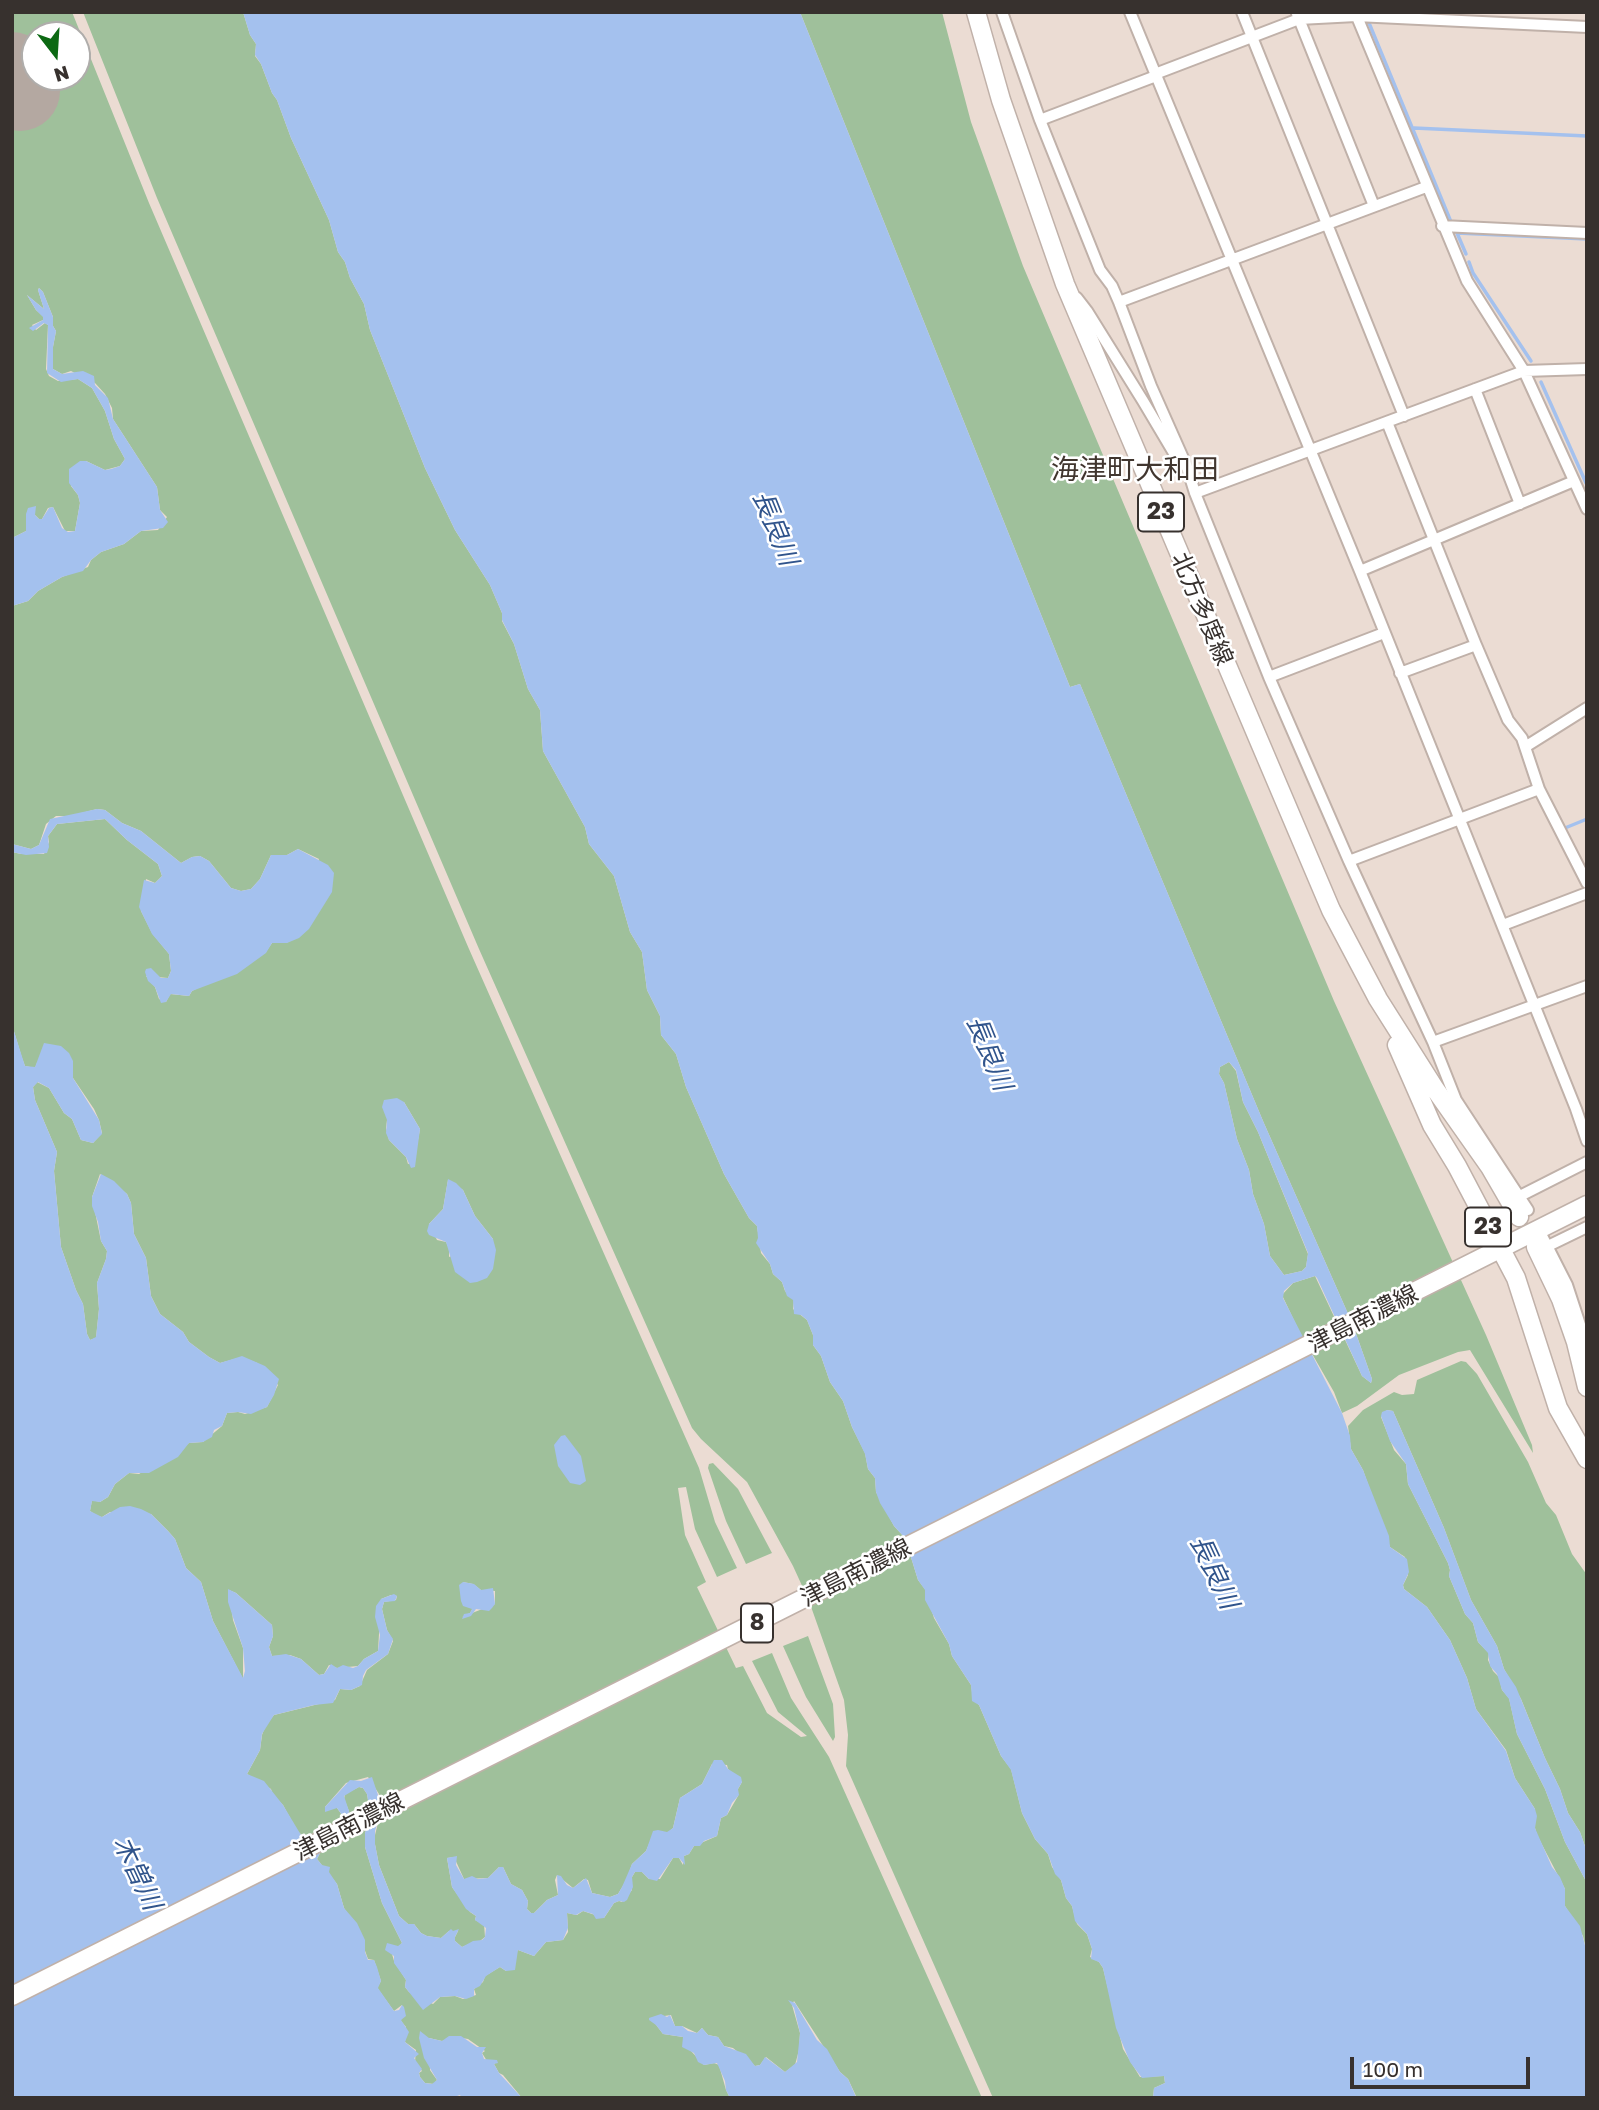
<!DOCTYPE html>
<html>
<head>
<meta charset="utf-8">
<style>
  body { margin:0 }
  #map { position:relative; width:1599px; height:2110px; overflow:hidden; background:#ebdcd3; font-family:"Golos Text",sans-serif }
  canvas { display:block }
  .frame { position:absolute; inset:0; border:14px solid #37312e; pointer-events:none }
  .north { position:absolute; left:21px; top:21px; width:70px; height:70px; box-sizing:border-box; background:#fff; border:2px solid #afadab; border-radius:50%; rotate:163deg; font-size:19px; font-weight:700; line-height:28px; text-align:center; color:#37312e }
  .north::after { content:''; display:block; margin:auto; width:24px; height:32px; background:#0c6913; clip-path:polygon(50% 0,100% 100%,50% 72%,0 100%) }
  .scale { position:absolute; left:1350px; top:2057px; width:180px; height:32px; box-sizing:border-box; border:4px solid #37312e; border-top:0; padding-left:9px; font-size:21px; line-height:24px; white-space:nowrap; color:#37312e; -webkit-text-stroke:5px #fff; paint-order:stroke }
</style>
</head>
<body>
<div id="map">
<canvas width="1599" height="2110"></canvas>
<div class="frame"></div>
<div class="north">N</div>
<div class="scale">100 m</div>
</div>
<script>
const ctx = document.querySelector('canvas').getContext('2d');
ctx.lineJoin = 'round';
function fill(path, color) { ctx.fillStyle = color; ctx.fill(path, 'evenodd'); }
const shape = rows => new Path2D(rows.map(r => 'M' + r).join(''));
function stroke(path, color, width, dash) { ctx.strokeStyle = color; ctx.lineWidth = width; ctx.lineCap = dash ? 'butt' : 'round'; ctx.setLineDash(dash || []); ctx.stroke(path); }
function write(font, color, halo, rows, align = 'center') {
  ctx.font = font + ' "Golos Text","Noto Sans JP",sans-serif'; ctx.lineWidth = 5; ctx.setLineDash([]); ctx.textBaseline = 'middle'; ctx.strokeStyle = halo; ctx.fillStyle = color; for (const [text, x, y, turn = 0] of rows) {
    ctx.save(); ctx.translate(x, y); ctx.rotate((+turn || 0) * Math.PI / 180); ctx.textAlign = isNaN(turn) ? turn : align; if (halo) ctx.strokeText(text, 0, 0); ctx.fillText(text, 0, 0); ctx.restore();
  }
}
const green = shape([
  [12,12,72,12,149,203,469,949,699,1468,715,1522,737,1568,717,1577,695,1529,686,1487,678,1488,685,1535,706,1582,697,1587,736,1668,743,1666,767,1713,801,1737,807,1736,778,1712,752,1661,772,1653,791,1698,829,1757,982,2098,854,2098,856,2096,848,2079,840,2072,794,2001,792,2005,800,2033,799,2050,795,2065,785,2072,766,2057,760,2065,755,2066,733,2048,724,2046,718,2037,708,2035,702,2028,697,2033,682,2026,675,2026,671,2015,651,2018,663,2034,683,2037,691,2051,704,2065,714,2063,719,2065,726,2090,730,2098,522,2098,503,2075,499,2073,494,2064,497,2061,487,2061,482,2053,485,2051,468,2039,455,2037,442,2041,429,2038,430,2070,437,2080,434,2084,425,2083,420,2077,419,2073,422,2071,415,2062,416,2050,405,2042,406,2027,401,2021,402,2005,394,2011,377,1988,381,1981,374,1960,368,1959,364,1948,365,1943,344,1908,337,1884,317,1859,323,1847,346,1826,349,1811,344,1799,345,1794,359,1787,363,1788,367,1794,371,1818,365,1833,365,1847,382,1903,402,1943,392,1954,394,1961,406,1980,405,1987,409,1992,433,2004,440,1997,455,1996,463,1999,476,1995,474,1989,483,1982,485,1976,500,1967,506,1971,518,1950,534,1956,546,1942,563,1940,568,1932,567,1913,577,1915,583,1911,604,1918,614,1903,619,1901,622,1902,632,1890,632,1877,635,1872,642,1872,649,1879,660,1879,673,1858,679,1858,683,1865,684,1856,689,1854,694,1846,717,1836,721,1818,727,1815,738,1796,738,1789,742,1782,728,1769,727,1765,712,1764,702,1784,680,1798,673,1828,669,1832,653,1835,646,1851,632,1864,627,1879,618,1894,610,1897,592,1893,588,1880,584,1879,573,1888,557,1875,555,1880,558,1895,547,1900,534,1913,531,1913,527,1909,528,1901,522,1890,511,1884,503,1867,499,1867,488,1878,464,1879,454,1857,447,1858,452,1887,470,1912,476,1916,475,1920,484,1924,485,1937,480,1941,476,1941,462,1947,455,1941,455,1937,458,1931,449,1931,441,1938,427,1936,421,1933,414,1924,408,1924,399,1916,379,1865,374,1839,382,1807,379,1794,368,1777,346,1783,325,1807,337,1808,342,1815,342,1822,307,1839,297,1831,283,1805,273,1795,271,1789,247,1774,260,1750,262,1735,266,1724,274,1715,335,1700,340,1689,351,1690,360,1686,367,1670,388,1654,393,1641,387,1630,382,1609,384,1602,396,1600,397,1596,391,1595,381,1599,378,1651,364,1659,358,1666,337,1668,329,1665,324,1674,319,1675,301,1659,290,1655,272,1656,269,1647,273,1636,272,1625,236,1593,229,1590,233,1620,243,1648,243,1679,213,1621,201,1582,186,1568,175,1539,168,1531,151,1514,110,1512,102,1517,97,1516,90,1511,92,1500,100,1502,108,1497,115,1484,129,1473,139,1474,189,1443,203,1442,222,1426,227,1413,238,1412,245,1414,267,1407,278,1385,257,1363,242,1357,220,1363,209,1357,189,1342,183,1332,160,1314,151,1296,146,1258,134,1234,131,1203,127,1194,100,1174,92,1197,101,1241,107,1251,106,1259,97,1283,99,1309,96,1338,90,1340,87,1334,83,1304,76,1290,61,1247,54,1171,57,1152,35,1100,33,1087,37,1082,49,1088,64,1113,72,1119,81,1140,93,1143,102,1133,99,1120,94,1109,73,1078,37,1063,35,1068,25,1066,22,1058,12,1025,12,852,21,854,44,854,49,842,48,836,57,824,105,819,127,840,158,864,162,876,155,883,146,879,141,911,152,933,169,954,171,971,168,978,146,976,155,987,159,999,166,1002,170,994,189,996,192,991,265,953,272,943,287,943,319,859,298,849,287,855,271,855,260,879,251,889,241,891,231,888,209,861,200,856,192,857,181,863,141,831,122,823,105,810,97,809,70,816,56,816,46,824,39,845,31,849,12,844,12,606,28,601,38,591,62,577,88,567,91,560,101,552,124,544,141,531,158,530,167,517,160,510,157,487,113,419,112,408,105,394,95,383,71,371,62,374,53,369,53,347,56,331,53,326,53,317,43,292,39,288,38,290,44,309,27,295,36,310,44,317,43,320,32,325,36,330,45,323,48,325,46,369,49,376,58,381,78,379,92,388,105,411,114,439,125,459,120,466,105,470,86,461,71,486,78,495,80,503,75,531,65,531,53,507,48,508,42,519,39,519,35,515,26,514,26,531,12,538],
  [35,35,77,35,77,77,35,77],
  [404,1102,420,1129,414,1162,408,1164,406,1157,389,1140,386,1128,387,1120],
  [448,1180,463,1190,475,1216,493,1239,449,1257,449,1248,446,1242,437,1240,429,1224,443,1209],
  [463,1582,473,1584,481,1590,495,1591,495,1604,462,1617,470,1613,473,1608],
  [83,12,243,12,250,35,256,44,255,56,261,64,272,93,277,100,291,138,329,220,338,252,345,262,350,278,364,304,370,330,425,468,455,530,490,585,502,613,502,621,514,644,528,689,540,710,543,751,585,827,589,844,614,876,630,932,642,952,647,990,660,1016,661,1035,676,1054,686,1087,724,1174,749,1218,757,1226,761,1253,770,1264,773,1274,782,1282,785,1291,794,1300,793,1309,807,1320,813,1335,813,1345,821,1356,830,1382,843,1401,852,1427,865,1453,868,1469,875,1478,876,1492,894,1526,905,1538,918,1580,925,1589,934,1618,949,1644,952,1656,971,1685,973,1699,979,1705,1001,1756,1011,1769,1022,1813,1035,1839,1048,1854,1052,1867,1061,1880,1066,1898,1072,1906,1077,1924,1087,1934,1092,1949,1090,1957,1099,1962,1103,1968,1123,2049,1140,2077,1164,2076,1165,2083,1154,2088,1153,2098,993,2098,846,1766,848,1735,844,1700,809,1601,793,1566,747,1482,701,1439,692,1428,479,949,157,198],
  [800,12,942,12,971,122,1023,266,1334,1001,1486,1335,1532,1445,1533,1453,1470,1350,1458,1352,1399,1375,1357,1406,1342,1413,1334,1392,1299,1331,1282,1295,1293,1283,1315,1276,1362,1376,1371,1383,1372,1379,1353,1325,1263,1121,1080,684,1070,687],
  [1229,1062,1236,1071,1243,1102,1258,1132,1308,1254,1306,1267,1302,1271,1284,1275,1270,1256,1264,1224,1253,1194,1249,1170,1237,1139,1224,1083,1219,1074,1220,1067],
  [1461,1361,1466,1362,1477,1374,1528,1462,1546,1503,1556,1515,1572,1554,1587,1575,1587,1852,1580,1832,1568,1813,1560,1789,1545,1758,1521,1699,1504,1669,1497,1646,1471,1600,1444,1528,1393,1411,1387,1410,1381,1417,1394,1450,1406,1464,1408,1484,1448,1563,1450,1570,1449,1576,1465,1614,1473,1623,1478,1642,1489,1653,1488,1660,1493,1671,1499,1677,1502,1690,1509,1698,1517,1734,1545,1789,1565,1842,1587,1883,1587,1953,1583,1936,1565,1906,1565,1889,1537,1835,1535,1828,1535,1809,1515,1778,1506,1750,1476,1709,1467,1678,1450,1640,1427,1607,1404,1589,1403,1585,1408,1575,1405,1557,1390,1547,1363,1470,1351,1449,1348,1426,1363,1410,1394,1392,1402,1395,1414,1394,1417,1380],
  [713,1463,738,1489,772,1553,746,1564,726,1521,708,1468,709,1464],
  [808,1636,833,1704,835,1737,833,1741,806,1697,783,1646]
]);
const water = shape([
  [243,12,800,12,1070,687,1080,684,1263,1121,1353,1325,1372,1379,1371,1383,1362,1376,1317,1278,1315,1276,1293,1283,1284,1291,1283,1298,1342,1413,1350,1436,1351,1449,1363,1470,1389,1536,1390,1547,1407,1559,1409,1572,1403,1585,1404,1589,1427,1607,1450,1640,1467,1678,1476,1709,1506,1751,1515,1778,1535,1809,1537,1816,1535,1828,1552,1867,1560,1877,1565,1889,1565,1906,1580,1926,1587,1953,1587,2098,1153,2098,1154,2088,1165,2083,1164,2076,1142,2078,1130,2062,1116,2028,1103,1968,1099,1962,1091,1959,1092,1949,1087,1934,1075,1921,1072,1906,1066,1898,1061,1880,1055,1874,1048,1854,1035,1839,1022,1813,1011,1770,1001,1756,979,1705,972,1701,971,1685,952,1656,949,1644,925,1600,925,1590,918,1580,905,1538,894,1526,880,1503,876,1492,875,1478,868,1469,865,1454,852,1427,843,1401,830,1382,821,1356,813,1345,813,1335,807,1320,801,1315,794,1314,793,1300,787,1296,782,1282,773,1274,770,1264,756,1243,758,1238,757,1226,749,1218,724,1174,686,1087,676,1054,661,1035,660,1016,647,990,642,952,630,932,614,876,589,844,585,827,543,751,540,710,528,689,514,644,502,620,502,613,490,585,455,530,425,468,370,330,364,304,350,278,345,262,338,252,329,220,291,138,277,100,272,93,261,64,255,55,256,44,250,35],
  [1229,1062,1236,1070,1243,1102,1258,1132,1308,1253,1306,1267,1302,1271,1284,1275,1270,1256,1264,1224,1253,1194,1249,1170,1237,1139,1224,1083,1219,1074,1220,1067],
  [39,288,43,292,53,317,53,326,56,331,53,347,53,369,62,374,83,371,94,376,95,385,108,398,113,419,157,487,160,510,168,522,163,528,141,531,124,544,101,552,91,560,83,571,62,577,38,591,28,601,12,606,12,538,26,531,26,514,28,508,36,506,35,515,39,519,42,519,49,508,53,507,62,528,68,532,75,531,80,503,78,495,69,483,69,469,80,461,86,461,105,470,111,469,120,466,125,459,114,439,105,411,92,388,78,379,61,382,47,373,48,325,44,323,33,331,29,328,43,320,43,317,36,310,27,295,44,309,38,290],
  [97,809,105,810,122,823,141,831,181,863,192,857,200,856,209,861,231,888,241,891,251,889,260,879,271,855,287,855,298,849,328,865,334,873,332,892,309,929,299,938,287,943,272,943,266,953,237,974,192,991,189,996,171,994,166,1002,161,1003,155,987,148,981,145,972,146,969,151,968,161,978,168,978,171,971,169,954,152,934,139,907,144,880,155,883,162,876,158,864,127,840,105,819,57,824,48,836,49,847,47,853,26,855,12,852,12,844,31,849,39,845,50,819],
  [12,1025,25,1066,35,1067,44,1043,61,1046,69,1053,73,1061,73,1078,99,1120,102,1134,93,1143,81,1140,72,1119,64,1113,49,1088,38,1082,33,1087,35,1100,57,1152,54,1171,61,1247,76,1290,83,1304,87,1334,90,1340,96,1337,99,1309,97,1283,106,1259,107,1251,101,1241,98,1222,92,1206,92,1197,101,1174,114,1181,127,1194,131,1203,134,1234,146,1258,151,1296,160,1314,183,1332,189,1342,209,1357,220,1363,242,1356,265,1366,279,1379,274,1395,267,1407,251,1414,238,1412,227,1413,222,1426,214,1430,212,1437,203,1442,189,1443,178,1457,149,1473,129,1473,115,1484,108,1497,100,1502,92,1501,90,1511,102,1517,120,1507,130,1506,141,1509,151,1514,168,1531,175,1539,186,1568,201,1582,213,1621,243,1678,245,1671,243,1648,228,1602,228,1589,236,1593,272,1625,273,1636,269,1647,272,1656,286,1654,301,1659,319,1675,324,1674,331,1664,337,1668,343,1665,353,1668,358,1666,364,1659,378,1651,380,1635,375,1617,376,1606,381,1599,394,1594,397,1596,395,1601,384,1602,382,1609,387,1630,393,1639,388,1654,366,1670,363,1676,362,1685,351,1690,340,1689,333,1703,314,1705,274,1715,262,1734,260,1750,247,1774,264,1781,283,1805,301,1835,307,1839,342,1822,342,1815,337,1808,325,1812,325,1807,350,1780,361,1781,372,1777,382,1807,375,1831,375,1844,379,1865,399,1916,408,1924,414,1924,421,1933,427,1936,441,1938,451,1929,453,1931,459,1929,455,1937,455,1941,462,1947,473,1941,482,1940,485,1937,486,1928,475,1920,476,1916,466,1909,452,1887,447,1858,457,1856,456,1865,464,1879,472,1876,478,1879,488,1878,499,1867,503,1867,511,1884,522,1890,528,1901,527,1909,531,1913,534,1913,547,1900,558,1895,557,1875,561,1876,567,1885,573,1888,586,1878,592,1893,610,1897,618,1894,622,1887,632,1864,646,1851,653,1831,658,1830,667,1832,673,1828,680,1798,702,1784,714,1760,722,1760,728,1769,741,1777,742,1782,738,1789,739,1795,732,1803,727,1815,721,1818,717,1836,704,1841,700,1846,694,1846,689,1854,684,1856,685,1865,679,1858,673,1858,657,1881,649,1879,642,1872,635,1872,632,1877,633,1887,627,1900,624,1902,619,1901,614,1903,604,1918,596,1919,593,1914,583,1911,576,1915,567,1913,568,1928,563,1940,546,1942,534,1956,518,1950,515,1970,506,1971,500,1967,486,1976,480,1986,474,1989,474,1996,466,1999,455,1996,440,1997,423,2010,405,1987,406,1980,394,1963,394,1956,385,1950,387,1943,398,1946,402,1943,382,1903,365,1847,365,1833,371,1818,367,1794,363,1788,359,1787,344,1796,349,1811,346,1826,323,1847,317,1859,322,1865,330,1867,329,1872,337,1884,344,1908,357,1923,365,1940,365,1952,368,1960,374,1960,377,1967,381,1981,378,1988,394,2011,399,2010,402,2005,404,2007,406,2016,401,2020,409,2032,405,2042,419,2054,414,2058,422,2069,419,2073,420,2077,425,2083,432,2084,437,2080,424,2058,419,2038,420,2031,429,2038,442,2041,449,2036,461,2036,477,2047,486,2047,482,2053,484,2059,497,2060,498,2063,494,2064,499,2073,522,2098,462,2098,460,2095,451,2098,12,2098],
  [397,1098,404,1102,420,1129,415,1167,411,1168,406,1157,389,1140,386,1133,387,1120,382,1107,384,1100],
  [448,1179,456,1183,463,1190,475,1216,493,1239,496,1250,493,1269,487,1278,477,1282,470,1283,455,1272,446,1242,429,1235,427,1231,429,1224,443,1209],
  [1387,1410,1393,1411,1444,1528,1471,1600,1497,1646,1504,1669,1516,1687,1545,1758,1560,1789,1568,1813,1580,1832,1587,1852,1587,1883,1565,1842,1545,1789,1517,1734,1509,1699,1502,1690,1497,1674,1490,1666,1488,1653,1478,1642,1473,1623,1465,1614,1449,1576,1450,1570,1448,1563,1408,1484,1406,1464,1390,1441,1381,1416,1382,1412],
  [565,1435,581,1456,586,1481,580,1485,570,1483,558,1466,554,1445,561,1436],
  [463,1582,474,1584,481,1590,493,1588,495,1604,492,1608,489,1611,476,1609,471,1616,462,1619,464,1614,470,1613,472,1609,463,1606,461,1601,459,1585],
  [788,2000,795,2003,817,2040,827,2049,840,2072,848,2079,856,2097,730,2098,726,2090,725,2081,717,2063,704,2065,698,2062,694,2053,682,2047,683,2037,663,2034,656,2025,649,2020,649,2018,661,2014,667,2017,670,2015,675,2026,682,2026,688,2031,697,2033,702,2028,708,2035,718,2037,724,2046,746,2054,755,2066,760,2065,765,2057,785,2072,797,2062,800,2033,794,2008]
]);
const stream = shape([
  [1369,23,1451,222],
  [1414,128,1587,136],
  [1466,254,1457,233,1587,239],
  [1469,262,1473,273,1531,361],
  [1541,382,1586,483],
  [1565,828,1587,819]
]);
const runway = shape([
  [12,72,20,91]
]);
const street = shape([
  [1002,12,1040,120,1100,270,1112,286,1119,302,1151,386,1187,467,1195,493,1269,677,1349,861,1433,1042,1456,1100,1528,1210],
  [1130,12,1360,571,1576,1109,1587,1141],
  [1242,12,1404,416],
  [1355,12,1467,281,1524,371,1587,509],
  [1297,14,1374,206],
  [1155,74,1299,19,1356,16,1587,27],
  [1040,120,1156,76],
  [1442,226,1587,233],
  [1077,298,1087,311,1143,401,1181,465],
  [1119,302,1426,187],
  [1475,389,1520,504],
  [1387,422,1476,645],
  [1195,493,1524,371,1587,369],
  [1360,571,1574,481],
  [1400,673,1476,645,1508,720,1522,738,1539,789,1587,883],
  [1269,677,1384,633],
  [1525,747,1587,708],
  [1349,861,1539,789],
  [1503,925,1587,893],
  [1433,1042,1587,986],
  [1520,1196,1587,1162],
  [1540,1232,1567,1285,1587,1346],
  [1548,1246,1587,1227]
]);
const primary = shape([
  [976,12,1001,100,1065,284,1331,910,1378,999,1435,1089,1490,1167,1519,1217],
  [1397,1045,1432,1125,1457,1166,1516,1278,1558,1408,1587,1459],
  [1536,1247,1561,1299,1576,1342,1587,1387],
  [12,1996,1587,1205]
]);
const shields = [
  [1161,512,46],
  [1488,1227,46],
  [757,1623,32]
];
const shieldNames = [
  ["23",1161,512],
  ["23",1488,1227],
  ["8",757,1623]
];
const streetNames = [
  ["北方多度線",1202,609,67],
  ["津島南濃線",1363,1319,-27],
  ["津島南濃線",856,1573,-27],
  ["津島南濃線",349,1827,-27]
];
const waterNames = [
  ["長良川",775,528,68],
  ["長良川",989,1053,68],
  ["長良川",1214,1572,65],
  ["木曽川",137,1873,65]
];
const quarterNames = [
  ["海津町大和田",1135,470]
];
fill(green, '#9fc09b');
fill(water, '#a4c1ee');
stroke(stream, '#a4c1ee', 3.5);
stroke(runway, '#b4a8a1', 80);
stroke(street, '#c0b1a9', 14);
stroke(primary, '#c0b1a9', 21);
stroke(street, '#fff', 10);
stroke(primary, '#fff', 18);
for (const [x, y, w] of shields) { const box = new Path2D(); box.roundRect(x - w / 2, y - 19.5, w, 39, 5); ctx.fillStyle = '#fff'; ctx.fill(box); stroke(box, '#37312e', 2); }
write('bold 23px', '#37312e', null, shieldNames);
write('24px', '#37312e', '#fff', streetNames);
write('italic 26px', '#30548c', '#fff', waterNames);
write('28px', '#41362f', '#fff', quarterNames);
</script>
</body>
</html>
